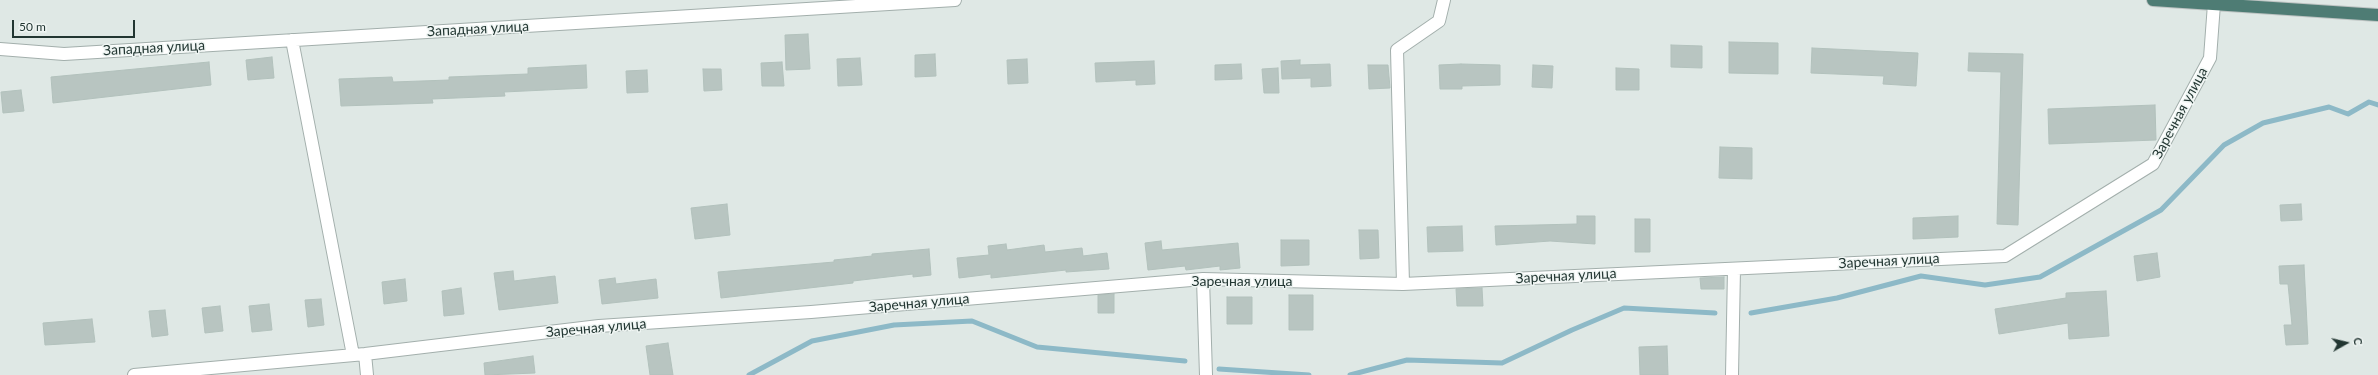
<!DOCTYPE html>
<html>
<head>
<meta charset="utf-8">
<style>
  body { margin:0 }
  #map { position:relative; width:2378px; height:375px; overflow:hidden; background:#dfe8e5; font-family:Lato,sans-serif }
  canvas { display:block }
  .north { position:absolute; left:2326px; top:323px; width:40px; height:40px; -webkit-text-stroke:3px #eff5f3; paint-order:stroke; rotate:82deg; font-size:11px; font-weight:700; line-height:16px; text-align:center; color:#223632 }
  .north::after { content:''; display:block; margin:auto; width:14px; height:18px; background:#223632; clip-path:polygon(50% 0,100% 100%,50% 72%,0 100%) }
  .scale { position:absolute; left:12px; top:20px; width:123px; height:18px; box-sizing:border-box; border:2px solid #223632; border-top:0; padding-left:5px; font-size:12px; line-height:14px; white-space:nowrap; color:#223632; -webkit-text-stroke:3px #eff5f3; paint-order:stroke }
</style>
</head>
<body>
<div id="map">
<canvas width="2378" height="375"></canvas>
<div class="north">С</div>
<div class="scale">50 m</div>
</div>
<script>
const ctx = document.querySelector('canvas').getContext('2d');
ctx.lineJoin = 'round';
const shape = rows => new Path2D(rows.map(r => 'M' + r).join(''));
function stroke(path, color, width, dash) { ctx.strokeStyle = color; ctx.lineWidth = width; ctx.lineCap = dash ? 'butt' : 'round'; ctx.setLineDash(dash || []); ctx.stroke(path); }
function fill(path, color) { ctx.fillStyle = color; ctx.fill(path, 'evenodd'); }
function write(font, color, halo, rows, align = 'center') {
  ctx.font = font + ' Lato,sans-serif'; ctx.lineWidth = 3; ctx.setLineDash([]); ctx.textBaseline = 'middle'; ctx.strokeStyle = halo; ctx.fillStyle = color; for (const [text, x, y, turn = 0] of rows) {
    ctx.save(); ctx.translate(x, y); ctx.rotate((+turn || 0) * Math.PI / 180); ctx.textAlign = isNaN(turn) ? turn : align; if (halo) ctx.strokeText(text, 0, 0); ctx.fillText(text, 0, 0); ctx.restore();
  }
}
const stream = shape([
  [1751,313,1837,298,1921,276,1985,285,2040,277,2161,210,2224,145,2263,123,2329,107,2348,114,2369,102,2378,105],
  [1219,369,1309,375],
  [749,375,812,341,894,325,972,321,1037,347,1185,361],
  [1350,375,1407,360,1502,363,1572,330,1624,308,1715,313]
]);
const building = shape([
  [808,34,810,69,786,70,785,35,808,34],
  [1729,42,1778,43,1778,74,1729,73,1729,42],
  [1671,45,1702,46,1702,68,1671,67,1671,45],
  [1812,48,1918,53,1916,86,1883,84,1884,76,1811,73,1812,48],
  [1969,53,2023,54,2018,225,1997,224,2001,72,1968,71,1969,53],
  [935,54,936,76,915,77,915,55,935,54],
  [272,57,274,78,248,80,246,60,272,57],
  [860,58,862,85,838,86,837,59,860,58],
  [1027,59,1028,83,1008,84,1007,60,1027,59],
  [1300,60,1300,65,1330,64,1331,86,1311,87,1311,78,1282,79,1281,61,1300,60],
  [1154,61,1155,84,1136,85,1136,80,1096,82,1095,63,1154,61],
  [209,62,211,85,53,103,51,77,209,62],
  [782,62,784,86,762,86,761,63,782,62],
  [1241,64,1242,79,1215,80,1215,65,1241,64],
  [1461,64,1500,65,1500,85,1462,86,1462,89,1440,89,1439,65,1461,64],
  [586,65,587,88,504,92,505,96,432,99,433,103,341,106,339,79,392,77,393,82,449,80,449,77,528,74,528,68,586,65],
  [1368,65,1388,65,1390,88,1369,89,1368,65],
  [1533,65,1553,66,1552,88,1532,87,1533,65],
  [1278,68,1279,93,1264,93,1262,69,1278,68],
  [1616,68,1639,69,1639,90,1616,90,1616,68],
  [703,69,721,69,722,90,704,91,703,69],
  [647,70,648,92,627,93,626,71,647,70],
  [21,90,24,111,3,113,1,92,21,90],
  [2155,105,2156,140,2049,144,2048,109,2155,105],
  [1720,147,1752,148,1752,179,1719,178,1720,147],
  [727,204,730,235,695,239,691,208,727,204],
  [2301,204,2302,220,2281,221,2280,205,2301,204],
  [1577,216,1595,216,1595,244,1550,241,1496,245,1495,226,1577,224,1577,216],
  [1958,216,1958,237,1913,239,1913,218,1958,216],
  [1635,219,1650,219,1650,252,1635,252,1635,219],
  [1462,226,1463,251,1428,252,1427,227,1462,226],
  [1359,230,1378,230,1379,258,1360,259,1359,230],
  [1281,240,1309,240,1309,265,1281,266,1281,240],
  [1161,241,1162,250,1238,243,1240,268,1220,270,1220,266,1186,270,1185,266,1148,270,1145,243,1161,241],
  [1006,244,1007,250,1044,245,1045,252,1082,248,1083,256,1107,253,1109,269,1066,272,1066,270,991,278,991,274,959,278,957,258,989,255,988,246,1006,244],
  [929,249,931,275,913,277,913,274,853,281,853,283,721,298,718,272,834,262,834,260,872,256,872,254,929,249],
  [2157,253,2160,277,2137,281,2134,256,2157,253],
  [2304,265,2308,344,2286,345,2284,325,2292,325,2288,284,2280,284,2279,266,2304,265],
  [513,271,514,281,555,276,558,303,499,310,494,273,513,271],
  [1724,277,1724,289,1701,289,1700,278,1724,277],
  [615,278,616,284,656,279,658,298,602,304,599,280,615,278],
  [405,279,407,301,384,304,382,282,405,279],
  [461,288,464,314,444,316,442,291,461,288],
  [1482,288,1483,306,1457,306,1456,289,1482,288],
  [2106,291,2109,336,2069,339,2068,323,1999,334,1995,309,2066,298,2066,293,2106,291],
  [1114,294,1114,313,1098,313,1098,295,1114,294],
  [1289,295,1313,295,1313,330,1289,330,1289,295],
  [1227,297,1252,297,1252,324,1227,324,1227,297],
  [321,299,324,325,308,327,305,300,321,299],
  [269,304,272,330,252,332,249,306,269,304],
  [220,306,223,331,205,333,202,308,220,306],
  [165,310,168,335,152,337,149,311,165,310],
  [92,319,95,342,45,345,43,323,92,319],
  [668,343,673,375,650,375,646,346,668,343],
  [1667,346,1668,375,1640,375,1639,347,1667,346],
  [533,356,535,373,485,375,484,363,533,356]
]);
const minor = shape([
  [292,40,353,355],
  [0,49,64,54,955,0],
  [1203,279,1206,375],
  [1403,284,1397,50,1439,21,1444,0],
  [365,354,367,375],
  [134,375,365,354,599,326,811,312,1203,279,1403,284,2005,256,2153,164,2210,58,2214,4],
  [1732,375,1734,269]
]);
const trunk = shape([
  [2153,0,2378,15]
]);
const streetNames = [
  ["Западная улица",478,29,-3],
  ["Западная улица",154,48,-3],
  ["Заречная улица",2180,113,-62],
  ["Заречная улица",1889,261,-3],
  ["Заречная улица",1566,276,-3],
  ["Заречная улица",1242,281],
  ["Заречная улица",919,303,-5],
  ["Заречная улица",596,328,-5]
];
stroke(stream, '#8db9c7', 5);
fill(building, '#b8c5c1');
stroke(building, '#b2c1bc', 1);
stroke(minor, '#a3afac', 14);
stroke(trunk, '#bdc3c2', 14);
stroke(minor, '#fff', 12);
stroke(trunk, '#4e7c74', 12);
write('14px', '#223632', '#eff5f3', streetNames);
</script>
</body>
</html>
